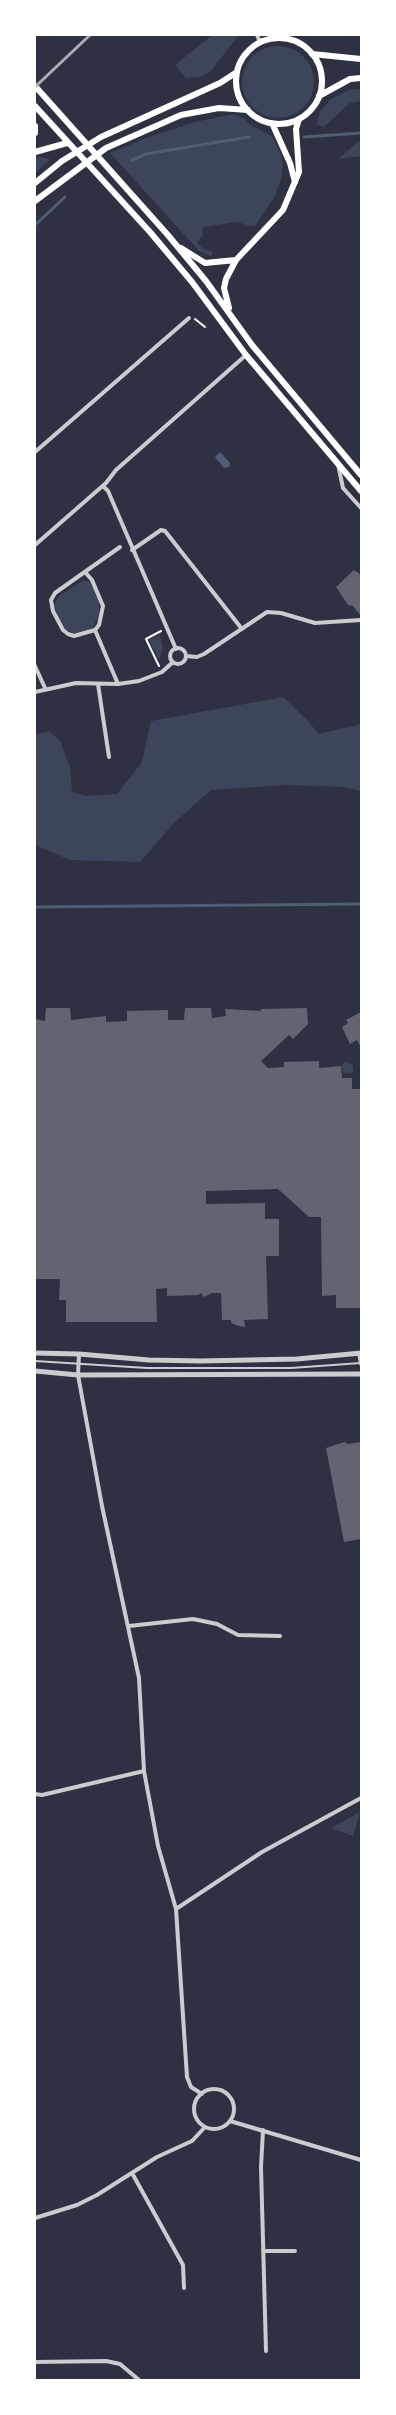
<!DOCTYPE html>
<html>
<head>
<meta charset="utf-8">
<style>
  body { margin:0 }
  #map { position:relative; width:396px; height:2415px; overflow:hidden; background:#2d3142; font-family:Helvetica,sans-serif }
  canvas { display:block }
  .frame { position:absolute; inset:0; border:36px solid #fff; pointer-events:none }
</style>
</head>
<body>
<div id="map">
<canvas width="396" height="2415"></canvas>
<div class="frame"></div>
</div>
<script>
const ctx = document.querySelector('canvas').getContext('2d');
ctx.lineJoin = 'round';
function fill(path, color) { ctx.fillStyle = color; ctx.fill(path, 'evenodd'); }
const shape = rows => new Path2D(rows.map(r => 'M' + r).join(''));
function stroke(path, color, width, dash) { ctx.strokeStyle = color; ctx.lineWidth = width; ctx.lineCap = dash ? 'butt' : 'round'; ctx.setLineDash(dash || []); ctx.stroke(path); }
const green = shape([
  [212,35,239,35,210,72,201,77,186,78,175,65],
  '242 82a36 36 0 1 1 72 0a36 36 0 1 1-72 0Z',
  [361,89,361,101,350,103,324,127,316,124,320,112,330,100,349,90],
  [233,114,245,119,249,124,272,136,281,155,283,164,282,176,275,196,256,225,250,226,237,222,202,227,203,235,197,242,202,248,212,252,212,257,199,251,110,153,146,138,195,122],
  [361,141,361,156,338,159,358,142],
  [39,157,50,159,35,173,35,159],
  [84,580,92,583,99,599,99,614,93,628,75,634,65,629,61,623,54,605,60,595],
  [160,635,163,648,159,660,149,640],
  [283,697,307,720,319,734,361,724,361,791,343,787,286,785,211,790,174,823,140,862,70,860,35,845,35,735,49,731,60,741,70,767,72,792,86,796,117,794,142,762,151,721],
  [346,1061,353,1066,353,1073,343,1073,342,1065],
  [360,1812,353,1836,331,1828]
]);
const water = shape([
  [220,452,230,463,229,467,224,468,215,457]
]);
const stream = shape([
  [304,137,361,133],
  [132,160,146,154,249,137],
  [35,225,65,197],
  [35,907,361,904]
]);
const building = shape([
  [354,570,361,575,361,616,353,606,348,605,336,587],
  [46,1008,70,1008,71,1020,106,1016,106,1022,127,1021,127,1011,168,1010,168,1020,184,1020,185,1008,211,1008,212,1018,226,1016,225,1009,261,1011,261,1009,307,1008,308,1024,293,1039,289,1035,261,1061,268,1068,284,1067,284,1062,319,1061,319,1068,341,1066,342,1078,352,1078,352,1089,361,1089,361,1308,336,1308,336,1295,322,1296,321,1217,309,1217,278,1189,206,1191,206,1204,265,1203,265,1219,279,1219,279,1256,266,1256,268,1319,244,1320,245,1327,239,1326,231,1323,231,1320,222,1320,221,1293,212,1293,204,1297,201,1293,198,1295,167,1296,167,1288,156,1289,157,1322,66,1322,66,1300,59,1300,60,1279,35,1279,35,1019,45,1021],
  [361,1012,361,1048,357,1040,350,1044,342,1027,348,1023,346,1020],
  [344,1442,348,1444,361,1442,361,1539,344,1542,326,1448]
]);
const path = shape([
  [195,319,205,327],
  [159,666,146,639,161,631]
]);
const service = shape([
  [35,1361,147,1368,291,1368,361,1363]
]);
const minor = shape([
  [257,35,260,42],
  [35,452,189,318],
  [338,464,343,488,361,508],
  [103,486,108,491,176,649],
  [35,545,106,483,116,470,246,355],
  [132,550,161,530,165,531,242,629],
  [85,572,92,580,103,606,99,625,95,630],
  '170 656a8 8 0 1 1 16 0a8 8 0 1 1-16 0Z',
  [186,656,197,657,204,654,267,612,281,613,315,623,361,620],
  [35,666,45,688],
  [98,684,109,757],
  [118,684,95,630,74,636,68,634,63,630,53,611,51,600,55,593,120,547],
  [35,692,76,683,118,684,139,681,162,672,173,662],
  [359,1353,361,1364],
  [79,1354,78,1375,102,1506,139,1678,144,1771,158,1846,176,1909,187,2077,191,2087,202,2094],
  [129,1626,193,1619,217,1624,238,1635,280,1636],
  [35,1794,42,1795,144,1771],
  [176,1909,262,1852,361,1798],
  '194 2109a20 20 0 1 1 40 0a20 20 0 1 1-40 0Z',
  [230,2121,361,2160],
  [263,2130,261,2167,266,2351],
  [132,2173,183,2265,184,2288],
  [35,2218,77,2205,97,2195,157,2157,192,2141,205,2127],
  [263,2251,295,2251],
  [35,2362,106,2361,120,2364,139,2380]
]);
const tertiary = shape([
  [35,1353,79,1354,149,1360,201,1361,297,1359,361,1353],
  [35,1371,78,1375,361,1374]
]);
const primary = shape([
  '236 81a43 43 0 1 1 86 0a43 43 0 1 1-86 0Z',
  [312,54,361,59],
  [35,86,167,234,206,281,252,345,361,475],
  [319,96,350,79,361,78],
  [35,106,150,232,192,282,246,355,361,491],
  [272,123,290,163,295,182],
  [35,126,35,133],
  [35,152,67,143],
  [35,183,62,161,101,137,220,83,237,72],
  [35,201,106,148,181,115,219,108,248,110],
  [181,248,205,263,236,260],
  [229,308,224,288,226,279,236,260,283,210,299,172,296,129,299,119]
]);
const rail = shape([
  [35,87,90,35]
]);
fill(green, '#3c4559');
fill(water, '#4f5d75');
stroke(stream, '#4f5d75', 3);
fill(building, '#626471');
stroke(path, '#fff', 2);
stroke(service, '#caccd0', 2);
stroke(minor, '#caccd0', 4);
stroke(tertiary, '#caccd0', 5);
stroke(primary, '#fff', 6);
stroke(rail, '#abadb3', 3);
</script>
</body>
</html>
